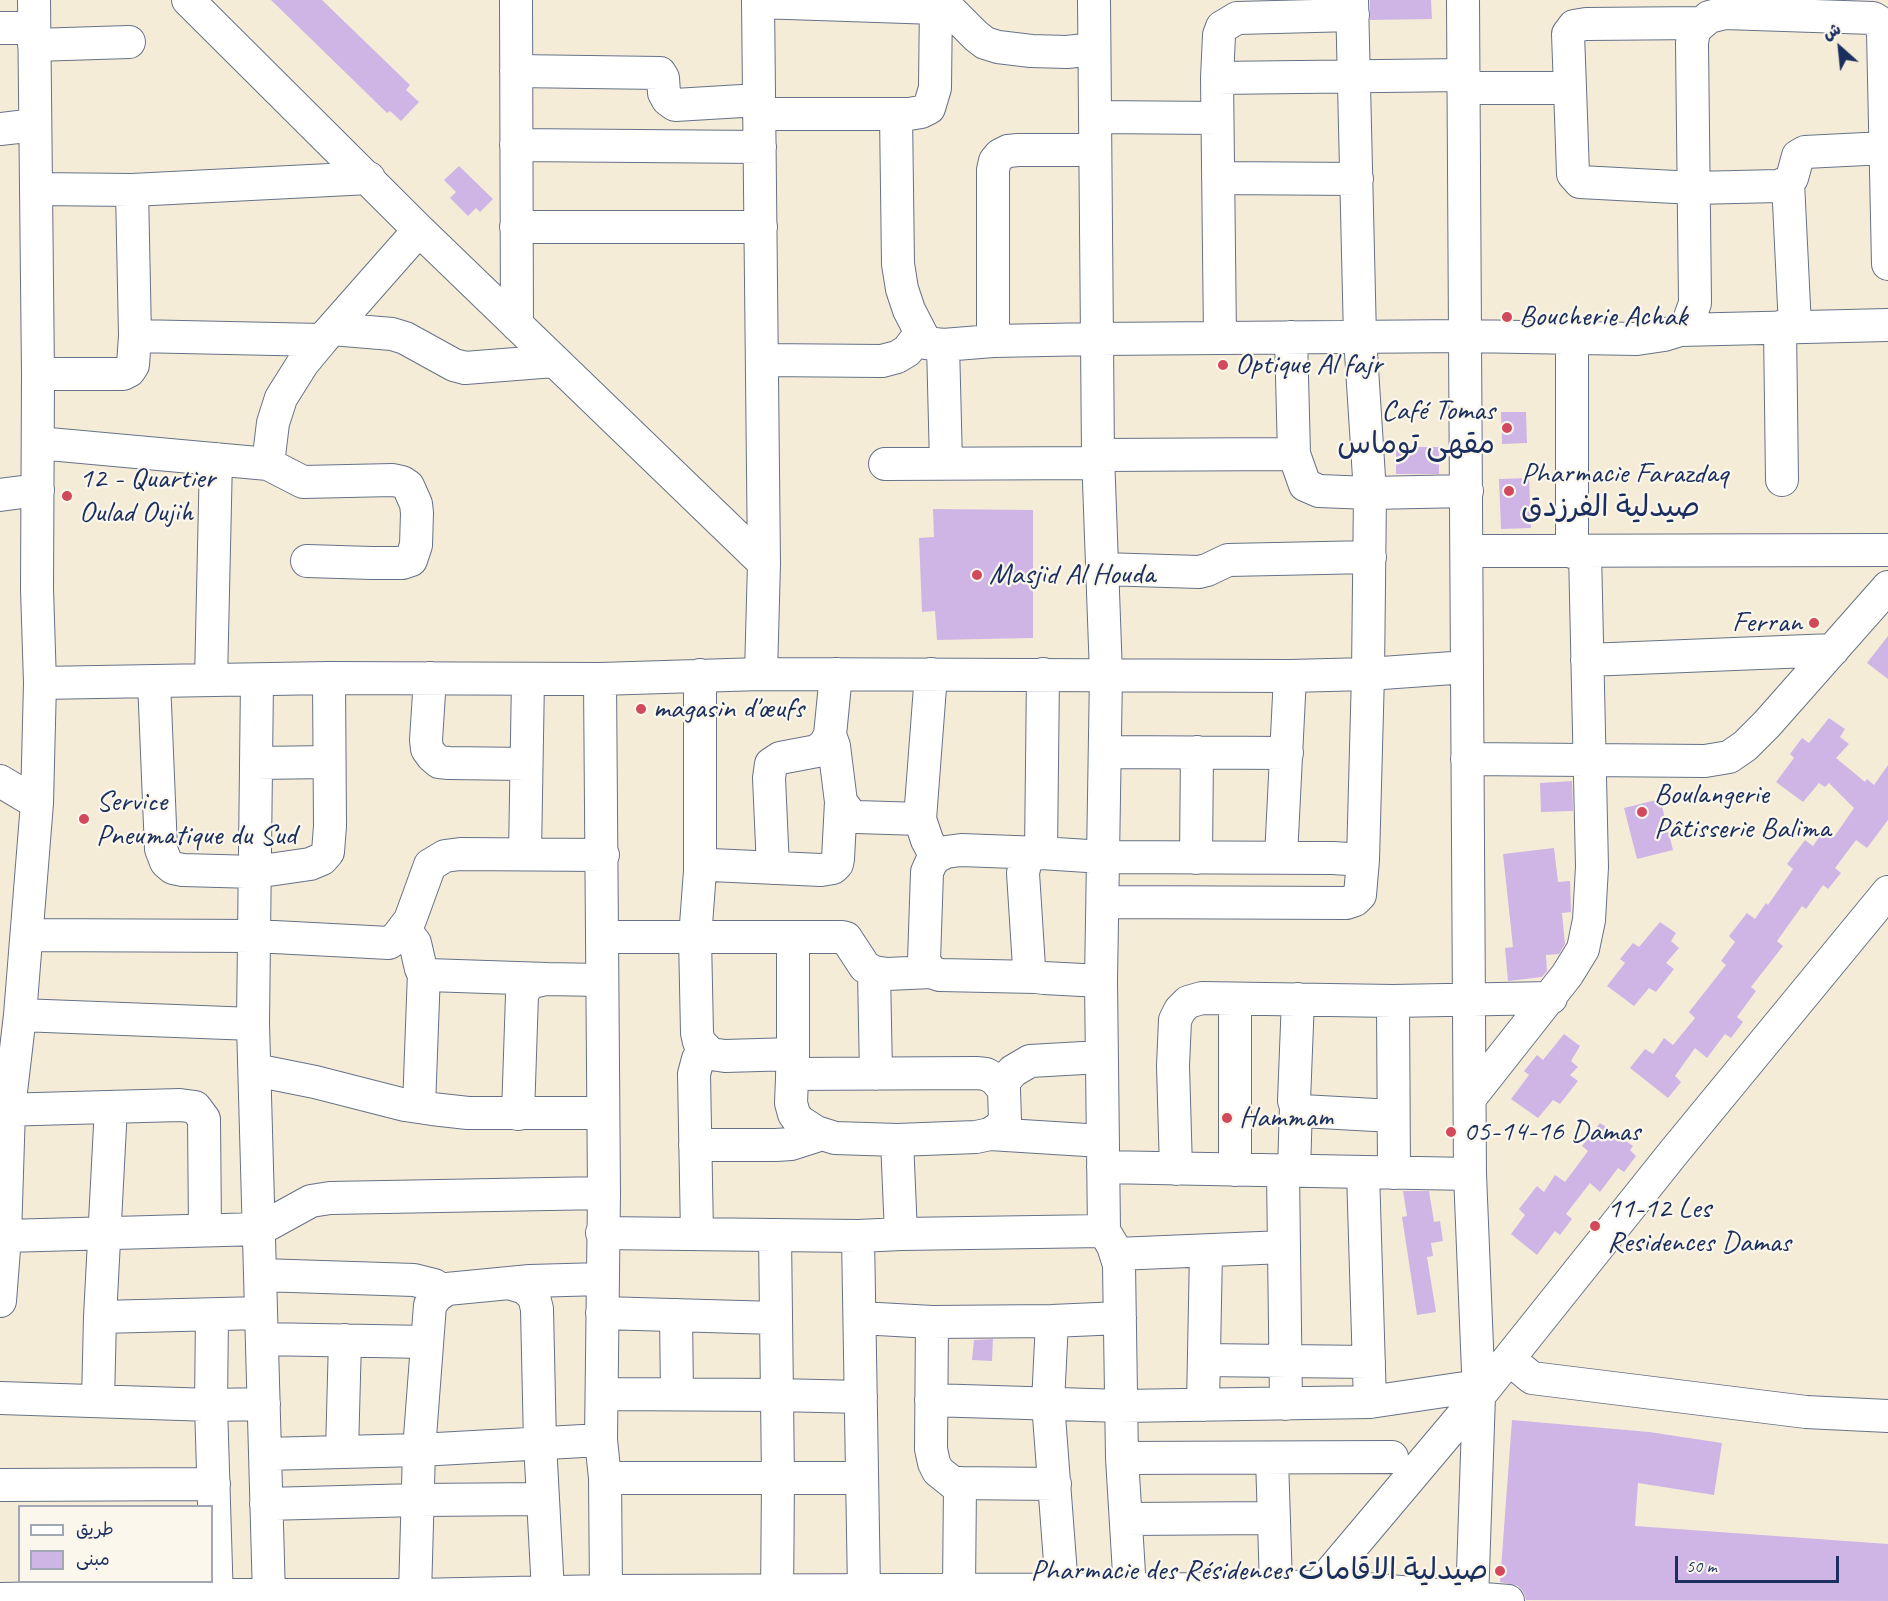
<!DOCTYPE html>
<html>
<head>
<meta charset="utf-8">
<style>
  body { margin:0 }
  #map { position:relative; width:1888px; height:1601px; overflow:hidden; background:#f4ecd7; font-family:Caveat,"Playpen Sans Arabic",sans-serif }
  canvas { display:block }
  .legend { position:absolute; left:18px; top:1505px; width:195px; height:78px; box-sizing:border-box; background:#fbf7ec; border:2px solid #a1a7b3; margin:0; padding:8px 10px; list-style:none; font-size:18px; color:#1b2f5e }
  .legend li { display:flex; align-items:center; gap:12px; height:30px }
  .legend b { width:30px; border:2px solid #a1a7b3 }
  .north { position:absolute; left:1810px; top:18px; width:60px; height:60px; -webkit-text-stroke:4px #fbf7ec; paint-order:stroke; rotate:333deg; font-size:16px; font-weight:700; line-height:24px; text-align:center; color:#1b2f5e }
  .north::after { content:''; display:block; margin:auto; width:21px; height:27px; background:#1b2f5e; clip-path:polygon(50% 0,100% 100%,50% 72%,0 100%) }
  .scale { position:absolute; left:1675px; top:1556px; width:164px; height:27px; box-sizing:border-box; border:3px solid #1b2f5e; border-top:0; padding-left:8px; font-size:18px; line-height:21px; white-space:nowrap; color:#1b2f5e; -webkit-text-stroke:4px #fbf7ec; paint-order:stroke }
</style>
</head>
<body>
<div id="map">
<canvas width="1888" height="1601"></canvas>
<ul class="legend">
<li><b style="height:8px;background:#fff"></b>طريق</li>
<li><b style="height:16px;background:#cfb5e6"></b>مبنى</li>
</ul>
<div class="north">ش</div>
<div class="scale">50 m</div>
</div>
<script>
const ctx = document.querySelector('canvas').getContext('2d');
ctx.lineJoin = 'round';
function fill(path, color) { ctx.fillStyle = color; ctx.fill(path, 'evenodd'); }
const shape = rows => new Path2D(rows.map(r => 'M' + r).join(''));
function stroke(path, color, width, dash) { ctx.strokeStyle = color; ctx.lineWidth = width; ctx.lineCap = dash ? 'butt' : 'round'; ctx.setLineDash(dash || []); ctx.stroke(path); }
function write(font, color, halo, rows, align = 'center') {
  ctx.font = font + ' Caveat,"Playpen Sans Arabic",sans-serif'; ctx.lineWidth = 4.5; ctx.setLineDash([]); ctx.textBaseline = 'middle'; ctx.strokeStyle = halo; ctx.fillStyle = color; for (const [text, x, y, turn = 0] of rows) {
    ctx.save(); ctx.translate(x, y); ctx.rotate((+turn || 0) * Math.PI / 180); ctx.textAlign = isNaN(turn) ? turn : align; if (halo) ctx.strokeText(text, 0, 0); ctx.fillText(text, 0, 0); ctx.restore();
  }
}
const building = shape([
  [271,0,322,0,410,85,406,90,419,102,401,121,390,111,387,113],
  [1370,0,1431,0,1432,19,1370,20],
  [459,166,493,199,480,212,476,208,468,216,450,198,456,192,444,180],
  [1501,412,1526,412,1527,443,1502,444],
  [1396,447,1439,447,1439,474,1396,474],
  [1529,478,1531,528,1501,529,1499,479],
  [933,509,1033,510,1033,638,937,640,935,611,922,612,919,538,934,537],
  [1888,636,1888,679,1867,663],
  [1829,718,1845,729,1840,737,1849,744,1836,758,1865,782,1867,779,1874,785,1888,765,1888,820,1867,848,1856,840,1835,868,1841,873,1828,889,1823,885,1806,909,1802,906,1777,941,1783,946,1751,987,1756,991,1737,1017,1743,1022,1731,1038,1725,1034,1707,1058,1695,1048,1675,1076,1681,1082,1668,1098,1630,1068,1645,1049,1653,1054,1664,1038,1673,1045,1695,1018,1689,1012,1726,965,1721,961,1735,942,1729,936,1747,913,1755,919,1766,903,1768,905,1793,869,1787,864,1805,840,1813,846,1824,830,1834,837,1854,808,1829,783,1825,787,1819,783,1803,802,1776,782,1794,758,1790,754,1802,738,1809,743],
  [1572,781,1573,811,1541,812,1540,783],
  [1660,799,1673,850,1637,859,1624,808],
  [1554,848,1558,882,1570,881,1571,912,1562,913,1565,944,1559,954,1546,955,1547,971,1542,977,1508,981,1505,948,1513,947,1503,854],
  [1660,922,1676,933,1671,941,1679,948,1666,963,1674,969,1656,992,1649,988,1634,1006,1607,986,1625,963,1620,959,1633,943,1639,947],
  [1564,1034,1580,1046,1571,1061,1578,1067,1570,1075,1578,1081,1560,1104,1553,1100,1538,1118,1511,1099,1529,1075,1524,1071,1537,1055,1543,1060],
  [1600,1123,1633,1146,1630,1150,1636,1156,1624,1172,1618,1168,1600,1192,1590,1183,1566,1214,1572,1219,1560,1235,1555,1231,1537,1255,1511,1234,1525,1215,1519,1209,1537,1186,1544,1192,1555,1175,1565,1182,1588,1151,1582,1146],
  [1403,1191,1429,1191,1434,1222,1440,1221,1443,1241,1431,1243,1433,1256,1427,1257,1436,1312,1417,1315,1402,1217,1407,1216],
  [993,1339,992,1361,972,1360,974,1340],
  [1512,1420,1649,1432,1722,1443,1714,1495,1638,1483,1635,1526,1888,1544,1888,1601,1526,1600,1524,1593,1518,1586,1500,1582]
]);
const minor = shape([
  [188,0,419,230,764,563],
  [516,0,517,325],
  [758,0,764,563,761,674],
  [940,0,976,36,985,43,998,47,1031,51,1067,52,1094,49],
  [1094,0,1098,455,1106,674,1101,981,1104,1231,1113,1246,1119,1265,1122,1458,1130,1590],
  [1352,0,1360,337,1370,493,1368,674,1363,860],
  [1463,0,1470,1174,1479,1396,1472,1601],
  [758,2,936,8],
  [0,28,34,28],
  [34,45,129,42],
  [516,71,660,73,663,78,664,93,668,100,675,105,759,100],
  [1217,78,1464,75],
  [1463,88,1570,88,1568,34,1574,26,1586,24,1701,23],
  [1570,88,1573,174,1580,182,1694,188,1778,186,1788,182,1792,178,1798,156,1805,152,1885,148],
  [759,114,909,114,921,112,929,108,935,88,936,0],
  [896,114,898,264,902,289,909,310,926,343,943,345,993,341,1097,339,1466,336,1637,339,1664,335,1680,330,1688,323,1695,303,1692,43,1694,30,1709,17,1725,13,1873,18,1878,21,1883,32,1888,264],
  [1095,117,1217,118],
  [0,129,35,125],
  [516,145,760,147],
  [1218,178,1357,179],
  [1788,182,1795,327],
  [36,189,132,190,369,178],
  [516,227,761,227],
  [1780,327,1782,480],
  [332,329,392,334,405,338,454,365,465,368,554,361],
  [1680,330,1888,325],
  [135,336,322,340],
  [1291,337,1294,454,1305,485,1319,491,1370,493,1467,491],
  [1220,338,1217,78,1219,35,1222,27,1237,18,1353,15],
  [1572,338,1572,552],
  [993,341,993,170,995,161,1000,155,1008,151,1018,150,1095,150],
  [943,345,946,463],
  [762,360,882,361,897,357,907,351,920,334],
  [38,374,123,374,129,371,133,365,135,336,132,190],
  [38,443,268,464,303,482,393,480,402,482,408,486,416,504,417,513,416,545,411,560,402,563,372,563,307,561],
  [1098,455,1294,454],
  [268,464,273,423,281,398,303,363,322,340,419,230],
  [885,464,1098,463],
  [0,495,38,490],
  [1467,551,1888,550],
  [1102,569,1199,572,1207,570,1228,560,1370,557],
  [1587,660,1833,650],
  [931,674,920,819,927,840,936,857],
  [430,678,426,740,427,749,432,756,439,762,449,763,526,764],
  [600,679,604,1193,601,1440,605,1478,606,1591],
  [211,680,216,459],
  [257,680,253,1024,269,1596],
  [154,681,161,849,166,862,173,868,183,870,255,872,310,864,322,859,328,852,330,826,329,678],
  [40,683,329,678,600,679,761,674,1290,676,1368,674,1467,667],
  [830,735,834,746,841,802,850,814,857,817,920,819],
  [1105,752,1287,753],
  [1467,759,1705,761,1729,757,1745,746,1767,724,1888,587],
  [256,763,329,762],
  [0,781,37,803],
  [841,802,838,859,837,864,833,868,821,870,711,865,703,867,700,871,695,938,697,1033,699,1042,711,1054,725,1056,793,1054,791,1103,794,1114,799,1121,816,1132,835,1138,897,1140,901,1234],
  [525,854,528,679],
  [1281,857,1290,676],
  [1196,858,1197,752],
  [773,868,769,778,771,764,780,758,817,751,825,744,830,735,836,674],
  [700,871,700,675],
  [404,929,415,943,421,969,428,975,546,979],
  [27,935,255,936,389,943,397,937,410,920,430,865,445,856,460,854,603,855],
  [602,937,842,937,846,938,865,967,874,972,887,974,931,972],
  [793,938,793,1054],
  [874,972,876,1074],
  [1036,977,940,975,931,972,924,961,927,872,931,863,936,857,946,852,961,850,1041,853,1043,674],
  [1101,981,1044,978,1036,977,1031,973,1029,967,1023,873,1026,860,1031,855,1041,853,1103,857,1333,858,1363,860,1360,895,1355,900,1346,903,1103,902],
  [1235,999,1235,1170],
  [1298,999,1294,1101,1296,1106,1302,1111,1393,1116],
  [1393,1001,1394,1173],
  [20,1015,253,1024],
  [255,1070,315,1082,405,1105,432,1109,468,1113,603,1113],
  [792,1074,976,1073,986,1074,995,1079,1004,1090,1005,1120,999,1128,990,1134,976,1137,897,1140],
  [1001,1085,1013,1071,1030,1061,1101,1057],
  [1470,1098,1567,975,1583,949,1589,920,1592,867,1585,552],
  [419,1107,424,972],
  [0,1110,180,1105,195,1107,204,1119,205,1230],
  [518,1114,522,995,526,987,533,982,546,979,602,980],
  [990,1134,1102,1141],
  [695,1145,776,1145,791,1144,822,1134],
  [1103,1167,1470,1174],
  [1176,1169,1173,1066,1175,1020,1180,1010,1188,1002,1202,998,1393,1001,1551,998],
  [1283,1171,1286,1404],
  [1294,1171,1296,1106],
  [1363,1172,1370,1402],
  [602,1233,858,1236,901,1234,1104,1231],
  [697,1234,694,1074,698,1059,705,1049],
  [775,1235,778,1479,777,1601],
  [5,1236,260,1229,311,1201,330,1198,604,1193],
  [858,1236,864,1590],
  [1117,1254,1284,1247],
  [261,1275,414,1280,434,1285,444,1291],
  [512,1284,525,1288,534,1297,537,1309,540,1443,548,1592],
  [0,1301,5,1236,9,1109,20,1015,37,803,40,683,37,589,38,374,34,0],
  [602,1313,776,1318],
  [212,1315,211,1405,217,1601],
  [676,1315,677,1394],
  [100,1317,261,1313],
  [860,1318,932,1322,1052,1321,1120,1318],
  [1052,1321,1048,1403,1063,1601],
  [932,1322,931,1449,934,1463,938,1471,953,1483,1055,1484],
  [262,1339,427,1342],
  [1509,1359,1532,1378,1806,1412,1888,1416],
  [1204,1360,1369,1362],
  [603,1394,777,1395,861,1397],
  [0,1398,211,1405,264,1404],
  [931,1400,1122,1406,1370,1402,1478,1386],
  [98,1401,100,1317,111,1107],
  [1203,1405,1206,1251],
  [342,1452,345,1340],
  [265,1454,419,1450,601,1440],
  [1122,1458,1392,1457],
  [1272,1458,1276,1586],
  [605,1478,862,1478],
  [0,1485,214,1484],
  [266,1504,417,1500,543,1499],
  [1126,1519,1274,1518],
  [1318,1587,1479,1396,1674,1152,1888,892],
  [959,1590,960,1483],
  [415,1595,419,1450,430,1305,437,1296,447,1289,530,1281,602,1279],
  [0,1599,217,1595,415,1595,606,1591,1197,1589,1276,1586,1365,1589,1508,1601]
]);
const markers = [
  [1507,317,6,"#d1495b"],
  [1223,365,6,"#d1495b"],
  [1507,428,6,"#d1495b"],
  [1509,491,6,"#d1495b"],
  [67,496,6,"#d1495b"],
  [977,575,6,"#d1495b"],
  [1814,623,6,"#d1495b"],
  [641,709,6,"#d1495b"],
  [1642,812,6,"#d1495b"],
  [84,819,6,"#d1495b"],
  [1227,1118,6,"#d1495b"],
  [1451,1132,6,"#d1495b"],
  [1595,1226,6,"#d1495b"],
  [1500,1571,6,"#d1495b"]
];
const poiNames = [
  ["Boucherie Achak",1519,317],
  ["Optique Al fajr",1235,365],
  ["Café Tomas",1495,411,"right"],
  ["مقهى توماس",1495,445,"right"],
  ["Pharmacie Farazdaq",1521,474],
  ["صيدلية الفرزدق",1521,508],
  ["12 - Quartier",79,479],
  ["Oulad Oujih",79,513],
  ["Masjid Al Houda",989,575],
  ["Ferran",1802,623,"right"],
  ["magasin d'œufs",653,709],
  ["Boulangerie",1654,795],
  ["Pâtisserie Balima",1654,829],
  ["Service",96,802],
  ["Pneumatique du Sud",96,836],
  ["Hammam",1239,1118],
  ["05-14-16 Damas",1463,1132],
  ["11-12 Les",1607,1209],
  ["Residences Damas",1607,1243],
  ["Pharmacie des Résidences صيدلية الاقامات",1488,1571,"right"]
];
fill(building, '#cfb5e6');
stroke(minor, '#677188', 34);
stroke(minor, '#fff', 32);
for (const [x, y, r, color] of markers) { const dot = new Path2D(); dot.arc(x, y, r, 0, 2 * Math.PI); ctx.fillStyle = color; ctx.fill(dot); stroke(dot, '#fbf7ec', 2); }
write('30px', '#1b2f5e', '#fbf7ec', poiNames, 'left');
</script>
</body>
</html>
